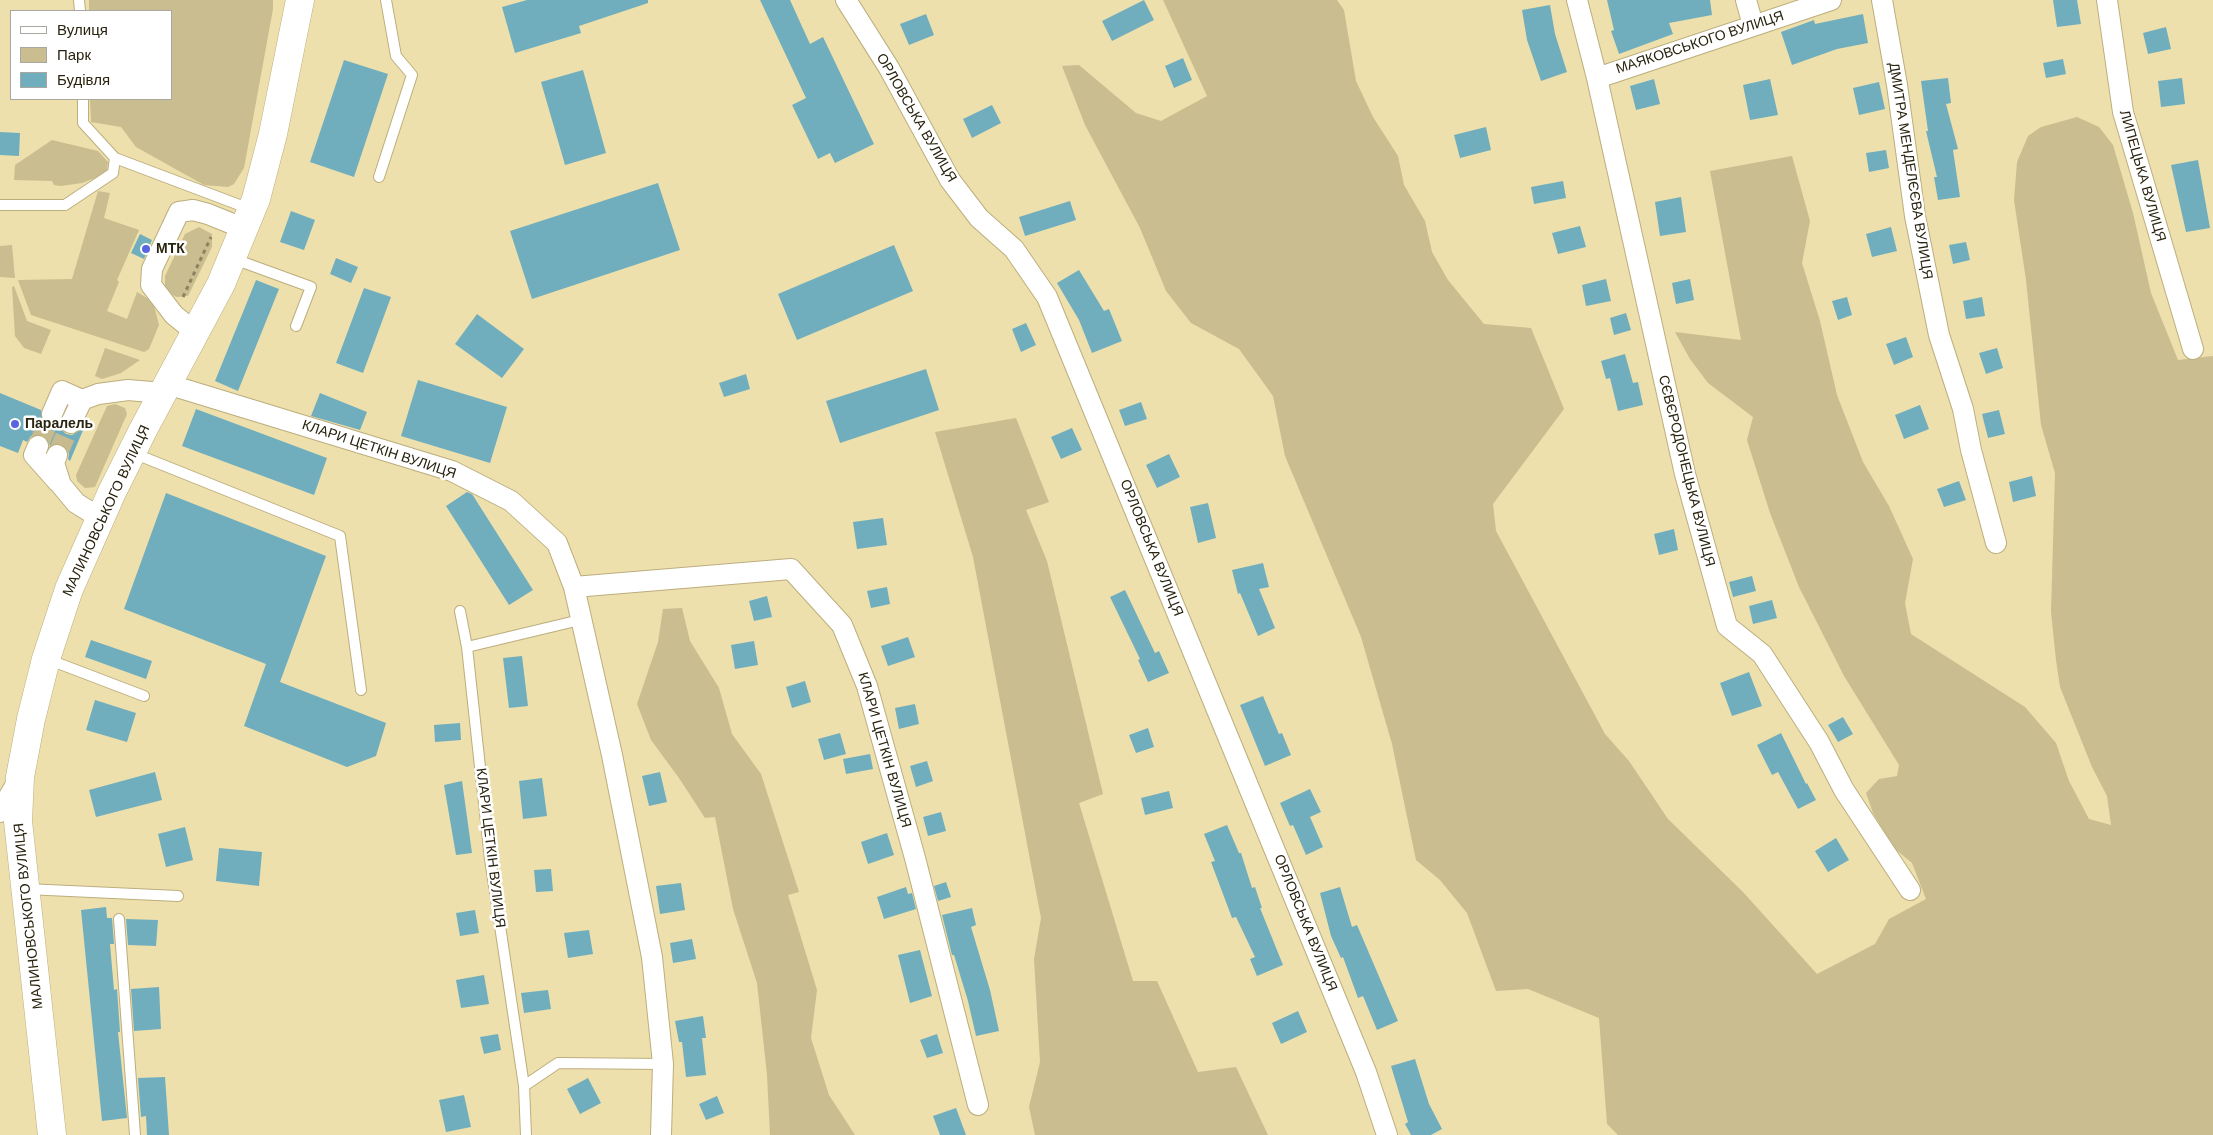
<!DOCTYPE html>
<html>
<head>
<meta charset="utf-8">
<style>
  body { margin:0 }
  #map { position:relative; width:2213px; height:1135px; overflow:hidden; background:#ede0ad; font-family:"DM Sans",sans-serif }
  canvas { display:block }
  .legend { position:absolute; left:10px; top:10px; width:162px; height:90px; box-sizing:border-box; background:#fff; border:1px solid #a9a79f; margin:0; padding:6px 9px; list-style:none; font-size:15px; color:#292410 }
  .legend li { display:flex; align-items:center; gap:10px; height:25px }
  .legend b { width:25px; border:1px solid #a9a79f }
</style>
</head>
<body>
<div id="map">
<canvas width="2213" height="1135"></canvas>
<ul class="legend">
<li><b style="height:6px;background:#fff"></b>Вулиця</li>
<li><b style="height:14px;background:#cabd8f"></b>Парк</li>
<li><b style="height:14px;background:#70aebd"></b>Будівля</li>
</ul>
</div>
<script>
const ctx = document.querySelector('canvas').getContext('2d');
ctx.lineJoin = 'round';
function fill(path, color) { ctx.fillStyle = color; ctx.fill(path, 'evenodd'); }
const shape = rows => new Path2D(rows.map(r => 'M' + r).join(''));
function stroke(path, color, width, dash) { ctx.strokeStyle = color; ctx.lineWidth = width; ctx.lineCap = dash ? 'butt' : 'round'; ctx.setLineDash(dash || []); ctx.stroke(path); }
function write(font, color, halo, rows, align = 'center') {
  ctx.font = font + ' "DM Sans",sans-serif'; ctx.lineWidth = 5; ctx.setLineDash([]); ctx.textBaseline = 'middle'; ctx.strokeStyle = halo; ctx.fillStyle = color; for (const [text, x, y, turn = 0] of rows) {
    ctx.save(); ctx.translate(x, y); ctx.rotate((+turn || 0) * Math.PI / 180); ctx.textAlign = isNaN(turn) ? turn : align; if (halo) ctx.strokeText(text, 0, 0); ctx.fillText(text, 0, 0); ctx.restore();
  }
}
const green = shape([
  [89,0,273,0,273,9,244,168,234,184,228,187,204,185,136,147,121,127,91,122,90,99,171,99,171,11,89,11],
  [1163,0,1337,0,1344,10,1356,81,1373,117,1398,156,1404,185,1425,221,1432,252,1448,280,1484,324,1531,328,1564,409,1493,504,1496,531,1605,734,1629,761,1668,819,1743,892,1817,974,1875,944,1889,919,1926,899,1912,863,1894,848,1873,813,1866,793,1879,779,1897,776,1899,765,1844,676,1799,587,1770,513,1747,440,1753,417,1708,383,1690,359,1675,332,1741,340,1710,171,1792,156,1810,221,1802,263,1820,321,1837,395,1863,462,1889,506,1913,559,1905,603,1911,634,2025,707,2056,743,2069,781,2089,819,2111,825,2107,796,2092,767,2060,687,2056,660,2051,612,2055,473,2041,425,2026,280,2014,200,2017,162,2028,136,2041,127,2077,117,2099,127,2113,145,2133,213,2151,293,2178,360,2213,356,2213,1135,1618,1135,1607,1124,1599,1018,1528,989,1496,991,1467,913,1440,880,1416,860,1392,744,1361,637,1285,456,1273,396,1239,349,1191,323,1166,291,1140,228,1085,125,1062,66,1079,65,1136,113,1161,121,1207,96],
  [52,140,98,151,108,162,107,170,103,175,82,183,61,186,54,185,52,181,14,180,15,165],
  [98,191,110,193,104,218,139,230,117,280,119,282,107,311,127,319,137,292,147,298,154,306,159,325,149,349,144,352,31,315,18,280,72,279],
  [199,227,212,234,212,247,188,296,177,297,168,293,165,289,165,276,185,234],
  [12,245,15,278,0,277,0,246],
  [14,286,27,321,51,330,41,354,24,348,15,336,12,287],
  [105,348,140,360,121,373,102,379,95,376],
  [115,404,125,408,127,414,95,487,85,488,77,481,76,475,107,406],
  [1016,418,1049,502,1026,510,1047,561,1103,794,1079,803,1133,981,1157,981,1198,1072,1236,1067,1268,1135,1035,1135,1029,1107,1040,1062,1034,959,1041,918,973,557,935,432],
  [682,608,690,641,719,688,732,734,761,774,799,892,788,895,817,990,811,1038,829,1095,855,1135,770,1135,767,1075,757,983,733,909,715,817,705,818,679,778,651,740,637,704,658,642,663,609]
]);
const building = shape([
  [527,0,648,0,648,3,579,26,581,33,515,53,502,7],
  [760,0,790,0,810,44,823,37,874,144,835,163,830,153,818,159,792,105,806,98],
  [1144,0,1154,20,1112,41,1102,21],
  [1607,0,1710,0,1712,15,1669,23,1673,34,1619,54,1611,31,1614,30],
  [2053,0,2077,0,2081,24,2057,27],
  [1550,5,1555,34,1567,72,1541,81,1527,40,1522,10],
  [926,14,934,35,909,45,900,24],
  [1863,14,1868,43,1837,49,1792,65,1781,32,1814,20,1815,24],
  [2166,27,2171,49,2148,54,2143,33],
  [1183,58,1192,80,1174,88,1165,66],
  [2063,59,2066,74,2046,78,2043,63],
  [344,60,388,74,354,177,310,162],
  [583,70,606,153,565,165,541,82],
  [1948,78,1951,103,1946,104,1958,149,1953,150,1960,197,1938,200,1934,177,1937,177,1926,131,1928,131,1921,81],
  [2182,78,2185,104,2161,107,2158,81],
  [1654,79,1660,104,1636,110,1630,86],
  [1770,79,1778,115,1750,120,1743,85],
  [1879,82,1885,109,1859,115,1853,88],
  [992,105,1001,123,972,138,963,119],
  [1486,127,1491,150,1460,158,1454,135],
  [0,132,20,133,19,156,0,155],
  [1886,150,1889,168,1869,172,1866,153],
  [2198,160,2210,228,2186,232,2171,165],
  [1563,181,1566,198,1534,204,1531,187],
  [658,183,680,250,532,299,510,231],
  [1681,197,1686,232,1660,236,1655,202],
  [1070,201,1076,220,1025,236,1019,217],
  [291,211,315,220,304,250,280,242],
  [1580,226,1586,247,1558,254,1552,233],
  [1891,227,1897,251,1872,257,1866,234],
  [140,234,152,240,144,259,131,253],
  [1966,242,1970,260,1953,264,1949,245],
  [894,245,913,291,797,340,778,294],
  [336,258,358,267,351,283,330,274],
  [1079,270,1104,311,1109,309,1122,341,1092,353,1079,320,1057,283],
  [1606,279,1611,301,1586,306,1582,285],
  [1690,279,1694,300,1676,304,1672,283],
  [256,280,279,289,238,391,215,381],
  [364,288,391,297,363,373,336,363],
  [1847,297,1852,315,1838,320,1832,301],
  [1982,297,1985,316,1966,319,1963,301],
  [1626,313,1631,330,1614,335,1610,318],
  [477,314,524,349,502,378,455,344],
  [1026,323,1036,345,1021,352,1012,329],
  [1906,337,1913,357,1894,365,1886,344],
  [1997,348,2003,368,1986,374,1979,353],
  [1625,354,1633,383,1638,382,1643,405,1618,411,1610,378,1606,379,1601,361],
  [926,369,939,410,840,443,826,401],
  [746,374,750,389,724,397,719,383],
  [418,380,507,407,490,463,401,436],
  [0,393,41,410,43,421,53,426,59,423,61,429,66,434,72,435,84,428,70,461,68,459,69,453,66,447,56,443,50,446,48,439,42,435,31,436,27,442,23,440,18,453,0,446],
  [320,393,367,412,360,430,311,416],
  [1141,402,1147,419,1125,426,1119,410],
  [1920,405,1929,429,1904,439,1895,415],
  [196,409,327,458,314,495,182,446],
  [1999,410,2005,434,1988,438,1982,414],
  [1072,428,1082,450,1061,459,1051,437],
  [1169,454,1180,477,1157,488,1146,465],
  [2032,476,2036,496,2013,502,2009,482],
  [1959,481,1966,500,1944,507,1937,489],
  [467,492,472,494,533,590,509,605,446,506],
  [166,493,326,556,280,682,386,723,376,756,347,767,244,726,266,664,124,609],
  [1208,503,1216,538,1198,543,1190,507],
  [883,518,887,545,857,549,853,522],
  [1674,529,1678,550,1659,555,1654,534],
  [1263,563,1269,587,1259,589,1275,628,1258,636,1240,593,1238,594,1232,570],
  [1752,576,1756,591,1733,597,1729,582],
  [887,587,890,604,871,608,867,591],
  [1125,590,1155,653,1159,651,1169,673,1148,682,1138,660,1140,659,1110,597],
  [767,596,772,617,754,621,749,601],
  [1772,600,1777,618,1753,624,1749,606],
  [908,637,915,657,888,666,881,646],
  [91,640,152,661,146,679,85,657],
  [754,641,758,665,735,669,731,645],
  [522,656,528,706,509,708,503,658],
  [1749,672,1762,706,1732,716,1720,683],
  [805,681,811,702,792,708,786,687],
  [1263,696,1279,734,1282,733,1291,755,1265,766,1240,705],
  [95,700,136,713,127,742,86,730],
  [915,704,919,724,899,729,895,708],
  [1843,717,1853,734,1838,742,1828,725],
  [460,723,461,740,435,742,434,725],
  [1148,728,1154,747,1136,753,1129,735],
  [840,733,846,754,824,760,818,739],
  [1781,733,1806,784,1807,783,1816,800,1798,809,1778,772,1772,775,1757,745],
  [870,754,873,769,846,774,843,759],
  [927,761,933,781,916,787,910,766],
  [155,772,162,800,96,817,89,790],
  [660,772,667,802,649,806,642,776],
  [542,778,547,816,523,819,519,781],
  [462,781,472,853,456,855,444,785],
  [1310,789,1321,812,1310,817,1323,847,1306,855,1293,825,1290,826,1280,803],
  [1169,791,1173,808,1145,815,1141,798],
  [941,812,946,831,928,836,923,817],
  [1227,825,1239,853,1241,853,1252,888,1255,887,1262,908,1260,908,1283,965,1257,976,1250,959,1255,957,1236,917,1232,918,1211,862,1215,861,1204,834],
  [185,827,193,860,166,867,158,834],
  [887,833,894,855,868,864,861,842],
  [1836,838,1849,860,1828,872,1815,851],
  [219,848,262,852,259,886,216,881],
  [551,869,553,891,536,892,534,870],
  [946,882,951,897,938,901,934,886],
  [681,883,685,910,660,914,656,886],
  [906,887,908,894,912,893,916,909,884,919,877,897],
  [1340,887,1352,927,1357,925,1398,1021,1377,1030,1363,996,1358,998,1343,957,1341,958,1331,936,1320,893],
  [106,907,107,918,112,918,114,944,110,944,114,990,117,989,120,1032,118,1032,127,1118,102,1121,81,910],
  [972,908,976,925,971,927,990,990,999,1031,976,1036,968,1001,954,955,952,955,942,915],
  [475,910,479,933,460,936,456,913],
  [126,919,158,920,156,946,128,945],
  [589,930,593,954,568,958,564,933],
  [692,939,696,959,673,963,670,943],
  [920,950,932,996,910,1003,898,955],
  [484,975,489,1004,461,1008,456,980],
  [159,987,161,1029,134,1031,131,989],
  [548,990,551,1009,524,1013,521,993],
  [1298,1011,1307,1032,1281,1044,1272,1023],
  [703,1016,706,1038,702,1038,706,1075,686,1077,682,1042,679,1042,675,1021],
  [498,1034,501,1050,484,1054,480,1037],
  [937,1034,943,1053,927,1058,920,1040],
  [1415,1059,1429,1104,1442,1129,1431,1135,1411,1135,1405,1124,1408,1122,1391,1066],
  [165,1077,169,1135,147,1135,146,1116,141,1117,138,1078],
  [588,1078,601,1103,580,1114,567,1089],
  [464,1095,471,1127,446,1132,439,1100],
  [717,1096,724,1113,706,1120,699,1104],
  [956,1108,966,1135,940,1135,933,1116]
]);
const minorTunnel = shape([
  [38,446,52,414],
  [57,455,71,423]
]);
const path = shape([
  [183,297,211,237]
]);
const service = shape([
  [79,0,80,11],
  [115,158,250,209],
  [379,177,412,75,396,56,386,0],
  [0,205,65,205,113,173,115,158,83,123,83,99],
  [234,259,311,287,296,326],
  [133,453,340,536,361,690],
  [460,611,467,647,490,859,524,1086],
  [467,647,580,620],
  [47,659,144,696],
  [26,889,178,896],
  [119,919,135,1135],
  [526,1135,524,1086,558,1063,663,1064]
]);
const minor = shape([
  [846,0,889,68,950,180,979,218,1014,249,1047,297,1366,1072,1387,1135],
  [1577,0,1597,78,1685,474,1727,626,1762,654,1819,742,1844,790,1910,890],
  [1746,0,1753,25],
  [1882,0,1897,85,1915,216,1939,335,1963,409,1971,450,1996,543],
  [2107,0,2123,112,2193,349],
  [1597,78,1831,0],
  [195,332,174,315,151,285,152,269,179,212,193,210,208,214,245,229],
  [167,384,452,471,511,501,557,543,574,587,612,755,652,957,663,1064,661,1135],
  [52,414,62,391,82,400],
  [71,423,82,400,98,394,128,390,163,393],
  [38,446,34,455,58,482],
  [57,455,54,463,61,485,76,503,100,518],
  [574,587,791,569,842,625,867,686,915,858,978,1105],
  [0,812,18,781]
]);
const secondary = shape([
  [52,1135,18,821,20,777,31,719,46,659,69,589,112,492,143,430,221,284,256,199,273,134,300,0]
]);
const markers = [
  [146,249,5,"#5865dc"],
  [15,424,5,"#5865dc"]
];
const streetNames = [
  ["МАЯКОВСЬКОГО ВУЛИЦЯ",1700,43,-18],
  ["ОРЛОВСЬКА ВУЛИЦЯ",916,118,60],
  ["ДМИТРА МЕНДЕЛЄЄВА ВУЛИЦЯ",1910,171,81],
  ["ЛИПЕЦЬКА ВУЛИЦЯ",2142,176,74],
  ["КЛАРИ ЦЕТКІН ВУЛИЦЯ",379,450,18],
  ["СЄВЄРОДОНЕЦЬКА ВУЛИЦЯ",1686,471,76],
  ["МАЛИНОВСЬКОГО ВУЛИЦЯ",107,511,-65],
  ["ОРЛОВСЬКА ВУЛИЦЯ",1151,548,68],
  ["КЛАРИ ЦЕТКІН ВУЛИЦЯ",884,750,74],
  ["КЛАРИ ЦЕТКІН ВУЛИЦЯ",490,848,83],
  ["МАЛИНОВСЬКОГО ВУЛИЦЯ",29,916,-96],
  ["ОРЛОВСЬКА ВУЛИЦЯ",1305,923,68]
];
const poiNames = [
  ["МТК",156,249],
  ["Паралель",25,424]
];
fill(green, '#cabd8f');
fill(building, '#70aebd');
stroke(minorTunnel, '#c6ba8e', 20, [20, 10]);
stroke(service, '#bcae7d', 12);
stroke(minor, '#bcae7d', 22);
stroke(secondary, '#bcae7d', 29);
stroke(path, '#8c835f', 3, [4, 4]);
stroke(service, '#fff', 10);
stroke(minor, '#fff', 20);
stroke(secondary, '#fff', 28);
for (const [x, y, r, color] of markers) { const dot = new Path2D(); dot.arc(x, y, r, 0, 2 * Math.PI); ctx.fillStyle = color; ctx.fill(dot); stroke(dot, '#fff', 2); }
write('14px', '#292410', '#fff', streetNames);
write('bold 14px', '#292410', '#fff', poiNames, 'left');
</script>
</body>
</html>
